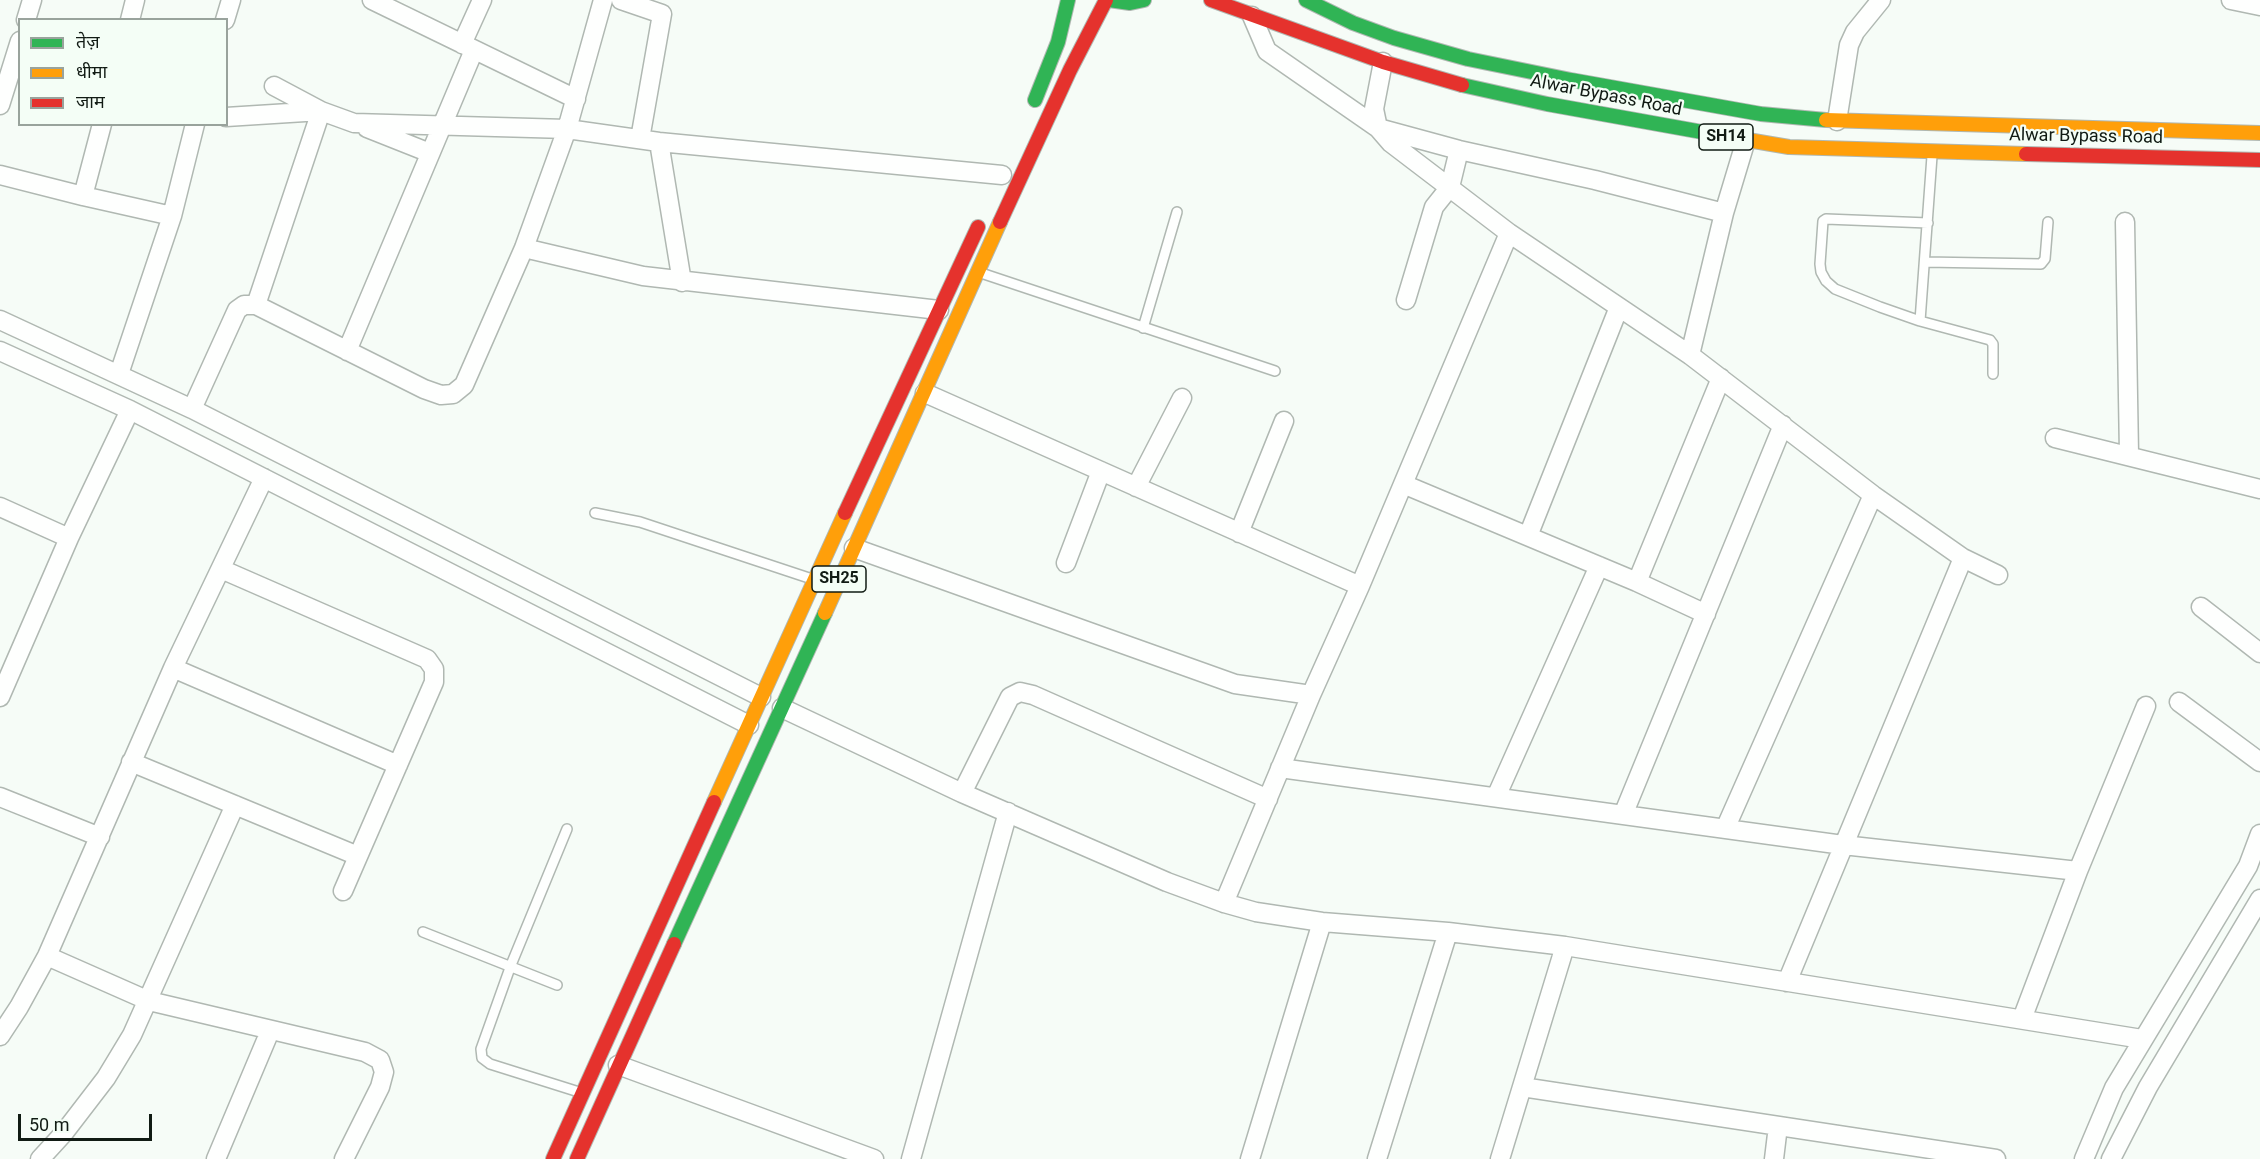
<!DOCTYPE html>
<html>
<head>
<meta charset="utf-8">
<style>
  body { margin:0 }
  #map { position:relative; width:2260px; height:1159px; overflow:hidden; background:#f6fcf7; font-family:Roboto,"Noto Sans Devanagari",sans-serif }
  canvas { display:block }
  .legend { position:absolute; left:18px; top:18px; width:210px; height:108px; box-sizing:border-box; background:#f4fef6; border:2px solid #99a39c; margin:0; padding:8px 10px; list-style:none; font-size:18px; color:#111b14 }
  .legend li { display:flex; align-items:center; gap:12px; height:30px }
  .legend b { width:30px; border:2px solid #99a39c }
  .scale { position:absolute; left:18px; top:1114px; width:134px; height:27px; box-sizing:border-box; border:3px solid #111b14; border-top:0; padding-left:8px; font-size:18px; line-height:21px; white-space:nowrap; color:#111b14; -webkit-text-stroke:4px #f4fef6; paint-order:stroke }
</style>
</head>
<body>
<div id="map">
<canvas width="2260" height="1159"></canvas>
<ul class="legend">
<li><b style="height:8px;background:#30b455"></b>तेज़</li>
<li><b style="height:8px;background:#ff9f0a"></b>धीमा</li>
<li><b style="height:8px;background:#e5322d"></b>जाम</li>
</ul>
<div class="scale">50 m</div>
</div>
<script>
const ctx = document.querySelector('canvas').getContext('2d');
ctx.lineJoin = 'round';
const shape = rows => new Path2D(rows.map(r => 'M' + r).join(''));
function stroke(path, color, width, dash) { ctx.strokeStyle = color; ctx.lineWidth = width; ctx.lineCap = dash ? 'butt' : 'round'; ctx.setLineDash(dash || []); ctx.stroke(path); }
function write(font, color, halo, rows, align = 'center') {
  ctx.font = font + ' Roboto,sans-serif'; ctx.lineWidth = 4.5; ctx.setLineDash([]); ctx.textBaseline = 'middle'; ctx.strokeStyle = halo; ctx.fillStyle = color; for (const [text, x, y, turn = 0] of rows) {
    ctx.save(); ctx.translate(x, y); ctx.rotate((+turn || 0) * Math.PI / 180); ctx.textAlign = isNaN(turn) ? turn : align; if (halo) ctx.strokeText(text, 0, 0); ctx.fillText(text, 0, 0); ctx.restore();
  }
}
const lane = shape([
  [1928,223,1826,219,1823,221,1820,264,1821,272,1826,281,1835,289,1880,307,1920,321,1990,340,1993,344,1993,374],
  [1925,262,2041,264,2045,259,2048,222],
  [981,273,1275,371],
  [1920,321,1932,156],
  [1143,328,1177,212],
  [595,513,640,522,812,579],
  [567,829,511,965,481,1049,482,1058,490,1064,579,1092],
  [423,932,557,985]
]);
const street = shape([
  [372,0,576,99],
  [621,0,662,14,640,139],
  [2231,0,2260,6],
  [1252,16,1267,51,1378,128,1459,150,1595,180,1724,213],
  [26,20,32,0],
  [130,20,135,0],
  [225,20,231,0],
  [462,44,482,0],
  [1383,62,1374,109,1378,128,1391,143,1509,233,1690,355,1873,495,1963,558,1998,575],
  [0,105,20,41],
  [226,117,321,111,354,123,567,129,659,142,1002,175],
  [1837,121,1849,45,1855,32,1881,0],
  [367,128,430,153],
  [659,142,682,282],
  [0,175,83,196,172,216],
  [83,196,102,124],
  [2125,222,2129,454],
  [524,248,643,276,939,310],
  [1406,300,1434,207,1450,187,1459,150],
  [256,305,321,111,274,86],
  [0,320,192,409,761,697],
  [0,351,130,410,749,725],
  [347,351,474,50],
  [1690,355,1724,213,1746,140],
  [119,374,172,216,195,124],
  [925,393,1360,586],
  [192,409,237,310,244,305,256,305,424,389,441,395,453,394,464,385,524,248,567,129,603,0],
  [2055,438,2260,489],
  [1403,484,1637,582,1706,614],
  [1136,487,1182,398],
  [0,507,69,538],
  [1239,533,1284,421],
  [1528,536,1619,307],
  [854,548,1235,684,1311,695],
  [1066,563,1101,471],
  [221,569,427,659,434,669,434,682,343,891],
  [1637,582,1721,378],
  [2201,607,2260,653],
  [173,668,398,765],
  [0,697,69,538,130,410],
  [2179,702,2260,762],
  [782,708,962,793,1167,882,1224,903,1256,912,1322,922,1448,932,1565,946,2142,1039],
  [131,762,358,856],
  [1280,768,1843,845,2078,871],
  [962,793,1010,697,1020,692,1033,695,1268,799],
  [0,797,100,837],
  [1496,797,1599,566],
  [1623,815,1783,425],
  [1725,829,1873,495],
  [1224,903,1311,695,1360,586,1509,233],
  [47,956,149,1001,365,1052,380,1060,384,1072,380,1087,344,1159],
  [1787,982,1963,558],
  [2022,1019,2078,871,2146,706],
  [0,1036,19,1007,47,956,173,668,264,478],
  [618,1065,874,1159],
  [1522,1087,1996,1159],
  [40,1159,63,1134,106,1078,132,1035,235,805],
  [216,1159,270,1031],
  [911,1159,1008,812],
  [1250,1159,1322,922],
  [1377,1159,1448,932],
  [1500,1159,1565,946],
  [1774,1159,1778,1126],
  [2084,1159,2114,1088,2248,866,2260,834],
  [2111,1159,2148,1087,2260,899]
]);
const fast = shape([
  [1109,0,1130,3,1144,0],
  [1306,0,1353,23,1394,38,1468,59,1571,80,1761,114,1826,120],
  [1462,85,1547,104,1730,137],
  [1035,100,1058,42,1068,0],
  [674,944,825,613]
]);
const slow = shape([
  [1826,120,2260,133],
  [1730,137,1789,147,2026,154],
  [825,613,1000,222],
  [714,802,845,513]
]);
const jam = shape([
  [1211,0,1383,62,1462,85],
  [2026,154,2260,160],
  [1000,222,1070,70,1106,0],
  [845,513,978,227],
  [553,1159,714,802],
  [577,1159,674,944]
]);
const shields = [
  [1726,137,54],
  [839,579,54]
];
const shieldNames = [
  ["SH14",1726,137],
  ["SH25",839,579]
];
const streetNames = [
  ["Alwar Bypass Road",1606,96,11],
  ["Alwar Bypass Road",2086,137,1]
];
stroke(lane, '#b0b8b2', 12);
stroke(street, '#b0b8b2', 21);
stroke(fast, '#b0b8b2', 16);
stroke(slow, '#b0b8b2', 16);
stroke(jam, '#b0b8b2', 16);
stroke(lane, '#fefffe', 9);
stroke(street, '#fefffe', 18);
stroke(fast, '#30b455', 14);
stroke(slow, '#ff9f0a', 14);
stroke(jam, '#e5322d', 14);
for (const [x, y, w] of shields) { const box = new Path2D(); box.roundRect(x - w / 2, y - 13, w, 26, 4.5); ctx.fillStyle = '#f4fef6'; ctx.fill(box); stroke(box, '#111b14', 1.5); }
write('bold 16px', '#111b14', null, shieldNames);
write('18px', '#111b14', '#f4fef6', streetNames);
</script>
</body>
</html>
